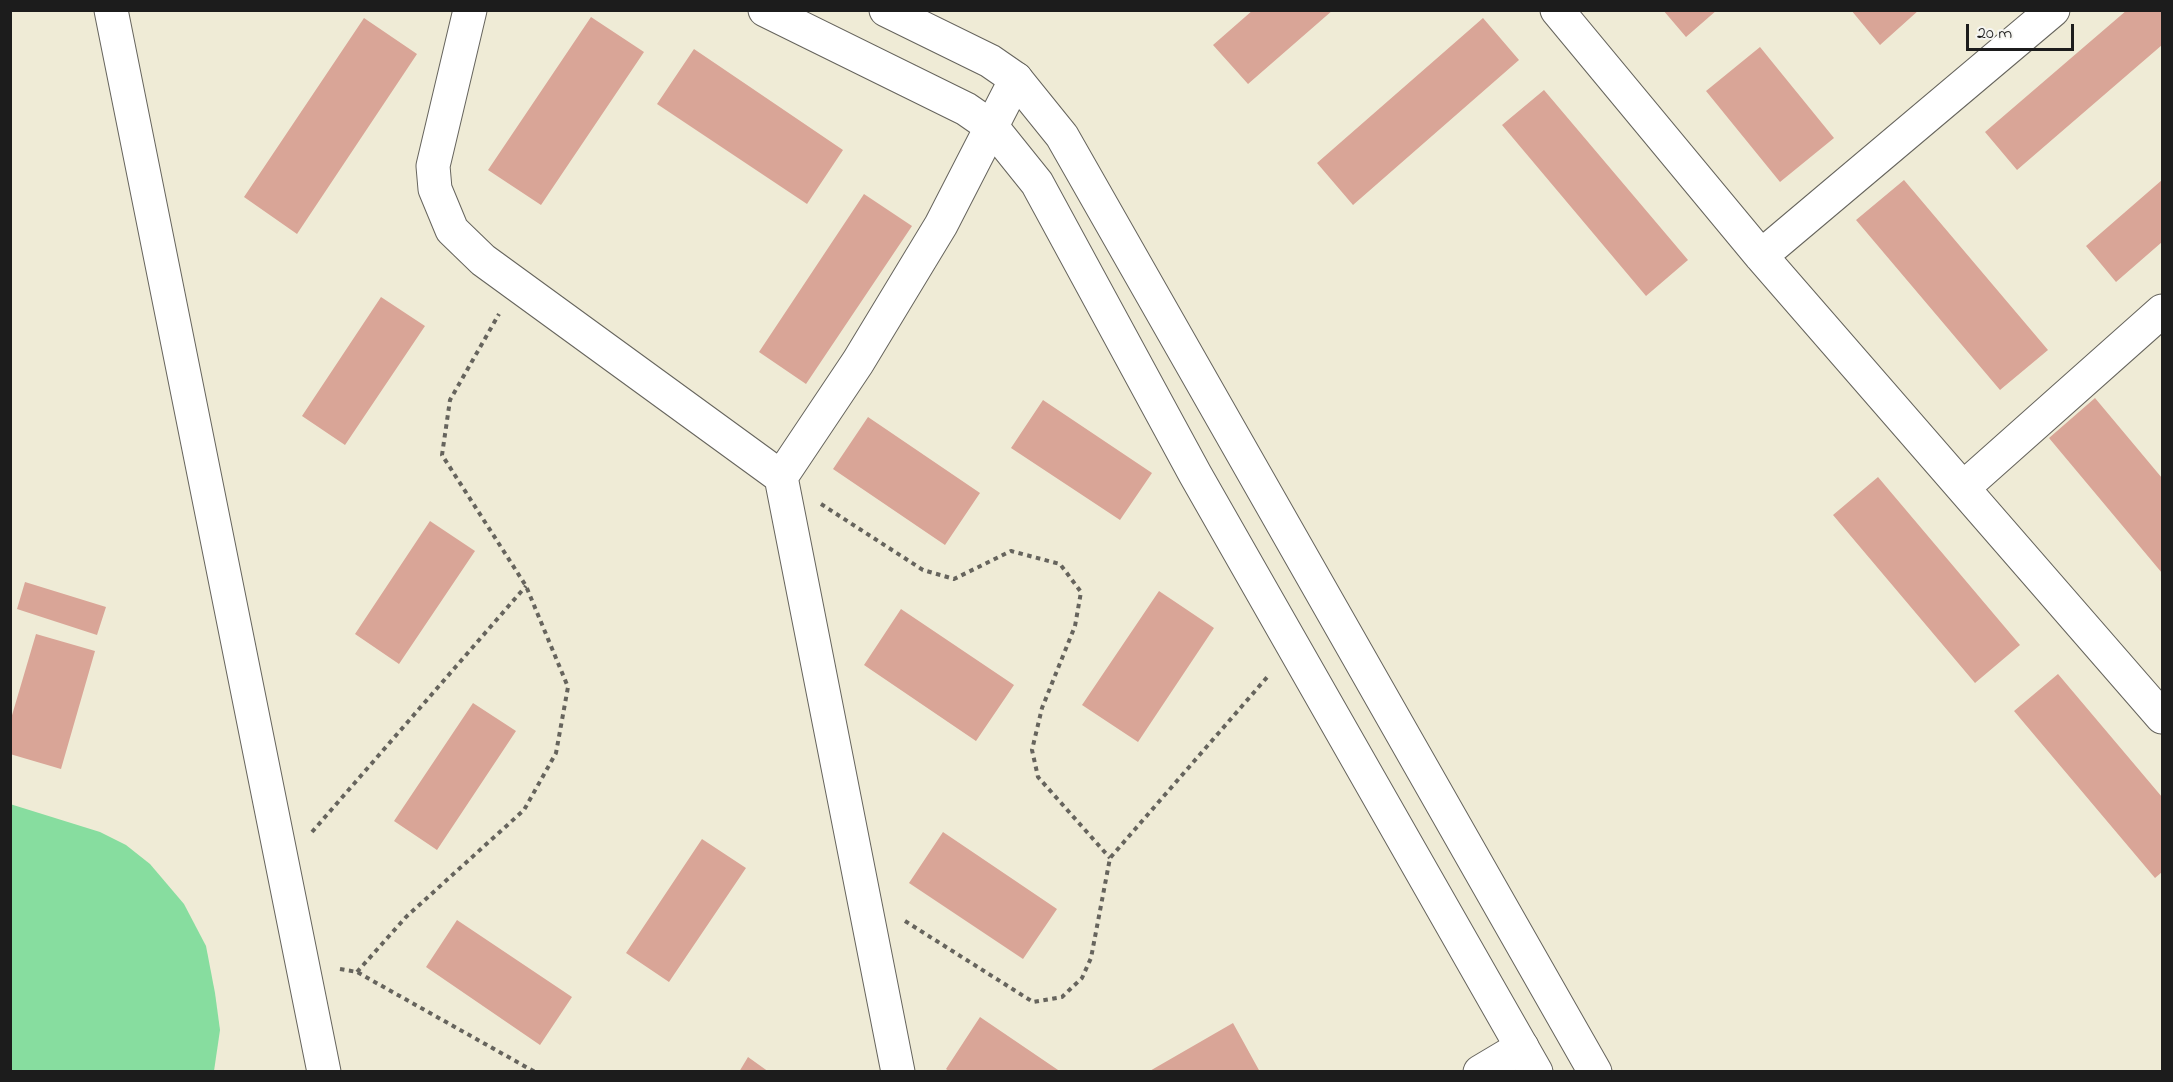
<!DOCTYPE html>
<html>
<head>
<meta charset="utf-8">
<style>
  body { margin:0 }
  #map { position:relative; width:2173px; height:1082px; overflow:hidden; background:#efebd6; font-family:"Indie Flower",sans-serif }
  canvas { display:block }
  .frame { position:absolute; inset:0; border:12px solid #1c1c1c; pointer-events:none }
  .scale { position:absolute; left:1966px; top:24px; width:108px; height:27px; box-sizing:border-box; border:3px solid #1c1c1c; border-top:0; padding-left:8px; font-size:18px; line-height:21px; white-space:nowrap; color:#1c1c1c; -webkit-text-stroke:4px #f6f6f2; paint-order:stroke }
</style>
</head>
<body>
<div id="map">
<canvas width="2173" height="1082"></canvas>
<div class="frame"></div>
<div class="scale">20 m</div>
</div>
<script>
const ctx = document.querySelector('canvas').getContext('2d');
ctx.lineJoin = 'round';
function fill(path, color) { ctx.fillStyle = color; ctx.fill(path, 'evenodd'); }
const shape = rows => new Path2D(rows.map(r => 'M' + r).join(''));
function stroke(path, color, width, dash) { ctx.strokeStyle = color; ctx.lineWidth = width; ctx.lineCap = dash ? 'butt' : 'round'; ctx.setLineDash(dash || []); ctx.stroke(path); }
const green = shape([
  [10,804,100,832,126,845,150,864,184,904,206,946,215,993,220,1030,214,1071,11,1071]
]);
const building = shape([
  [1253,10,1333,10,1248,84,1213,45],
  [1663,10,1717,10,1686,37],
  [1851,10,1919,10,1880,45],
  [2127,10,2162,10,2162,45,2017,170,1985,132],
  [591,17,644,52,541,205,488,170],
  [364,18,417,54,297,234,244,197],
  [1483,18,1519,60,1353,205,1317,163],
  [1760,47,1834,138,1780,182,1706,91],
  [694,49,843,150,807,204,657,104],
  [1544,90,1688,260,1646,296,1502,125],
  [1904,180,2048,350,2000,390,1856,220],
  [2162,180,2162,242,2116,282,2086,246],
  [864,194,912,226,806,384,759,352],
  [381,297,425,326,345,445,302,416],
  [2095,398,2162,478,2162,573,2049,438],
  [1043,400,1152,473,1120,520,1011,448],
  [868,417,980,493,945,545,833,469],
  [1878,477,2020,645,1975,683,1833,515],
  [430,521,475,551,399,664,355,634],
  [25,582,106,607,97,635,17,609],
  [1159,591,1214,628,1138,742,1082,705],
  [901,609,1014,685,976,741,864,665],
  [36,634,95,651,61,769,10,754,10,722],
  [2058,674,2162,797,2162,872,2155,878,2014,711],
  [473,703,516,731,437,850,394,821],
  [943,832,1057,909,1023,959,909,883],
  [702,839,746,868,669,982,626,953],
  [457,920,572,997,540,1045,426,967],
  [980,1017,1061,1072,950,1072,946,1069],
  [1233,1023,1260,1072,1148,1072],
  [748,1057,769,1072,739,1072]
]);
const path = shape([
  [821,504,923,570,954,579,1011,551,1060,564,1081,592,1075,626,1042,708,1032,750,1038,777,1110,858],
  [312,832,526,586],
  [905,921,1033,1002,1062,997,1082,978,1091,958,1110,858,1269,675],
  [340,969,357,972,535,1072],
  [357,972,406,917,524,810,556,753,568,687,526,586,442,455,450,400,499,314]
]);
const minor = shape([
  [470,10,433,166,435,189,452,230,483,260,781,477,898,1072],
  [1557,10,1761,256,2162,717],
  [1761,256,2053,10],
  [781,477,858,362,941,225,1016,79],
  [1963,488,2162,311],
  [1480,1072,1522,1047]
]);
const tertiary = shape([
  [111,10,324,1072],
  [765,10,966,109,992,127,1037,183,1195,474,1536,1072],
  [886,10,990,61,1016,79,1062,136,1595,1072]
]);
fill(green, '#87dd9f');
fill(building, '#d9a597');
stroke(minor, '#66645d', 35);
stroke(tertiary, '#66645d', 35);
stroke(path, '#66645d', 4, [4.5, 4.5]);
stroke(minor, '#fff', 33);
stroke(tertiary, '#fff', 33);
</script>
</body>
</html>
